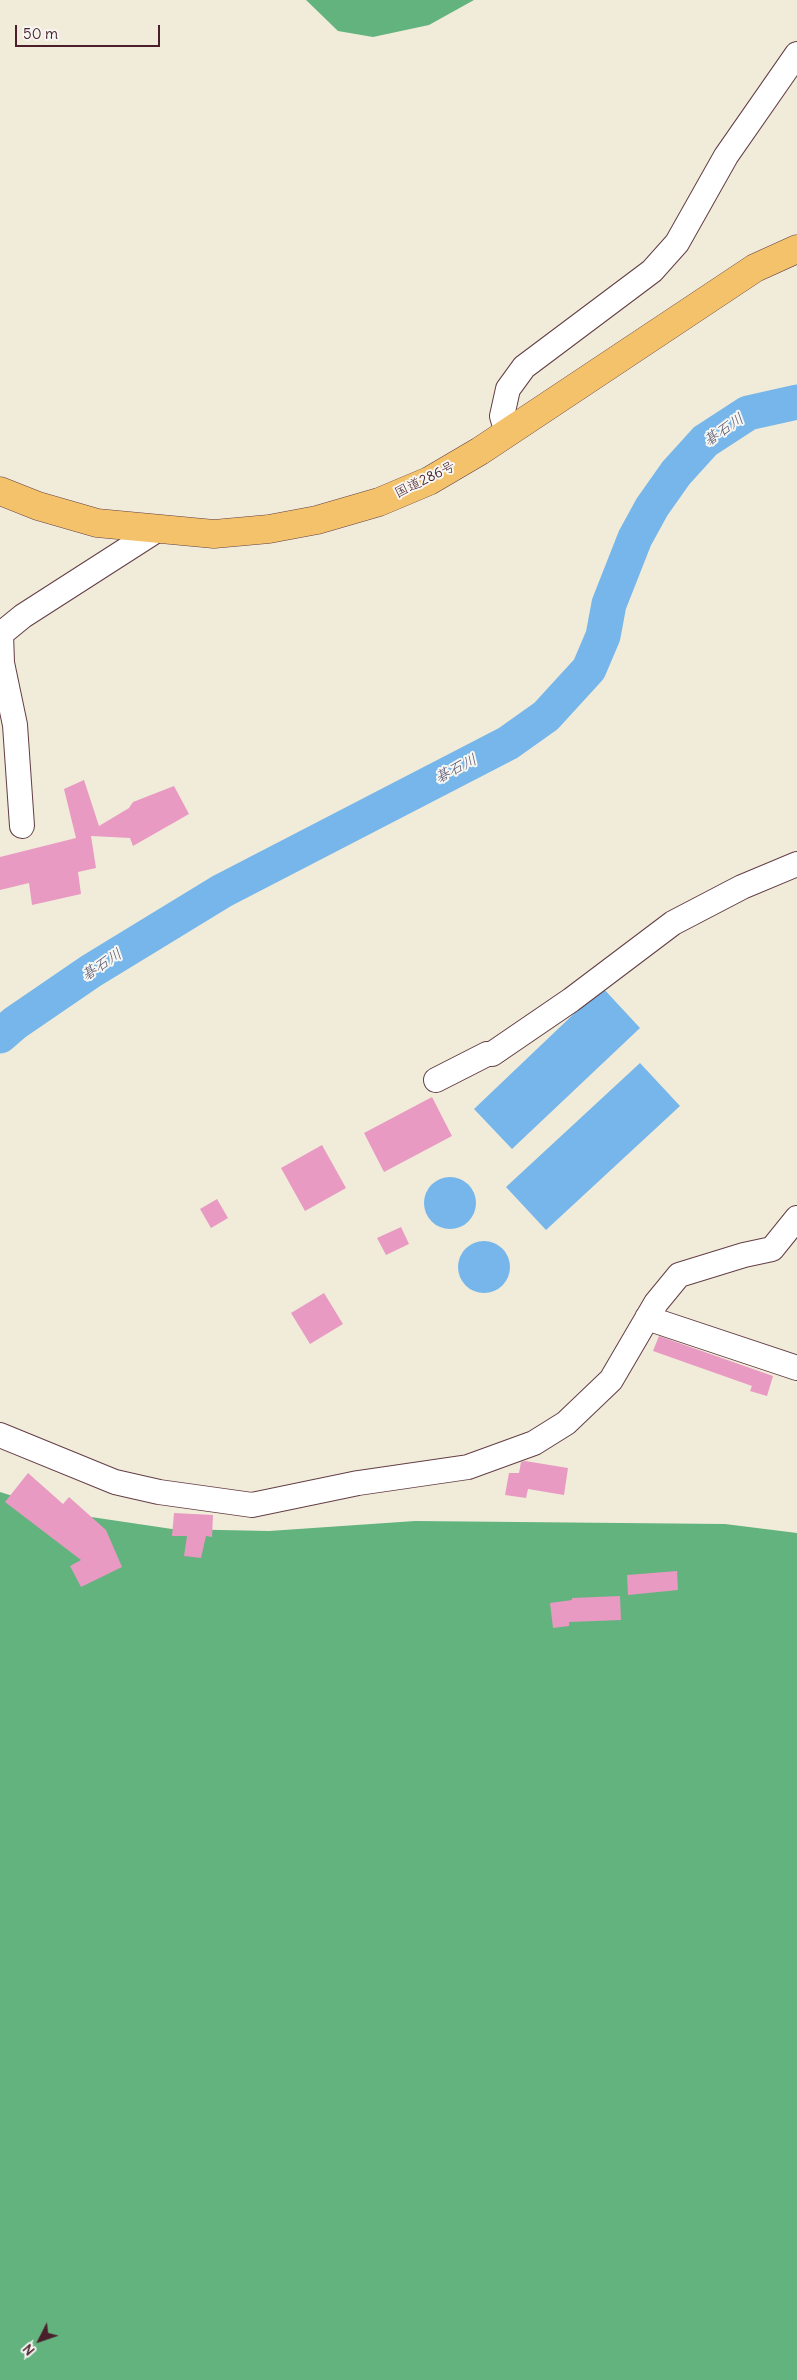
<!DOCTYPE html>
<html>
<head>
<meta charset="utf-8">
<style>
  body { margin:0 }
  #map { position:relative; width:797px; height:2380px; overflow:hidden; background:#f1ecda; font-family:Delius,sans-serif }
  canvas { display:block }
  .north { position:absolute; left:15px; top:2315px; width:50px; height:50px; -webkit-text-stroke:4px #f6f6f2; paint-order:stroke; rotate:229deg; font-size:14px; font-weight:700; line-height:20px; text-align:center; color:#4a1f2b }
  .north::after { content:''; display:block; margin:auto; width:18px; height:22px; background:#4a1f2b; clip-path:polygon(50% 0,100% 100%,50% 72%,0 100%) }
  .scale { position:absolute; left:15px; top:25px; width:145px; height:22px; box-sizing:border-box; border:2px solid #4a1f2b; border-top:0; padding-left:6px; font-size:15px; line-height:18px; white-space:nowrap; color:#4a1f2b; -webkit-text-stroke:4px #f6f6f2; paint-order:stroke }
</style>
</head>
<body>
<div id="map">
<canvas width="797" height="2380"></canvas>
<div class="north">N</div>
<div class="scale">50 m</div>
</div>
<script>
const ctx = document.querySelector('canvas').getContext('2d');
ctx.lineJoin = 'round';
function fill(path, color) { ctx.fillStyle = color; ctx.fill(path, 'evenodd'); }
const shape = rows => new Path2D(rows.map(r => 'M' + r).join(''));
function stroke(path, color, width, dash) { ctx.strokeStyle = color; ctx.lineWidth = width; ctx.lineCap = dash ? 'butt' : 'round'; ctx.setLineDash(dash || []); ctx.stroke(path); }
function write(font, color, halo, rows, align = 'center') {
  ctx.font = font + ' Delius,"Klee One",sans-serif'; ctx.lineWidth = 4; ctx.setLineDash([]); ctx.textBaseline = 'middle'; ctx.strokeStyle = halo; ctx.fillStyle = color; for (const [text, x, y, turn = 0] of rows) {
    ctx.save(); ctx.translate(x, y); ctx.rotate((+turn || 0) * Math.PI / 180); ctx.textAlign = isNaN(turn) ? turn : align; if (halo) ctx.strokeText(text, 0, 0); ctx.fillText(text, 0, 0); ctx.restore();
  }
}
const forest = shape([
  [306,0,474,0,429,25,373,37,338,31],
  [0,1492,71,1514,172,1529,269,1531,415,1521,725,1524,797,1533,797,2380,0,2380]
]);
const water = shape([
  [602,987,640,1028,512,1149,474,1109],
  [640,1063,680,1106,546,1230,506,1187],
  '424 1203a26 26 0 1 1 52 0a26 26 0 1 1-52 0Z',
  '458 1267a26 26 0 1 1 52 0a26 26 0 1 1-52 0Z'
]);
const river = shape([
  [0,1036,15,1023,91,971,222,891,508,743,546,716,589,669,603,636,609,604,635,538,652,507,676,473,705,441,748,413,797,402]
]);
const building = shape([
  [84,780,99,826,129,808,133,802,174,786,189,814,133,846,130,838,91,836,96,868,78,872,81,894,32,905,29,883,0,890,0,857,76,838,64,789],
  [432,1097,452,1136,384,1172,364,1133],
  [322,1145,346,1188,305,1211,281,1168],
  [217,1199,228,1218,211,1228,200,1209],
  [401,1227,409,1244,386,1255,377,1238],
  [324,1293,343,1324,310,1344,291,1313],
  [659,1336,773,1376,767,1396,750,1391,752,1386,653,1351],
  [525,1461,568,1468,564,1495,528,1489,526,1498,505,1495,509,1473,519,1473,521,1462],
  [28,1473,63,1504,69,1497,106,1530,122,1567,81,1587,70,1566,81,1560,5,1502],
  [174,1513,213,1515,212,1537,206,1536,201,1558,184,1556,187,1536,172,1536],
  [677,1571,678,1590,628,1595,627,1575],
  [620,1596,621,1620,569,1622,569,1626,553,1628,550,1603,572,1600,572,1598]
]);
const minor = shape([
  [507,433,502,416,508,389,524,367,652,271,677,243,726,156,797,54],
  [22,826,15,725,2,663,1,634,23,616,157,530],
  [436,1080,487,1054,492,1054,571,1000,673,923,742,887,797,864],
  [647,1318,797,1368],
  [0,1435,115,1482,159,1492,252,1505,358,1483,468,1467,534,1443,566,1423,611,1380,656,1303,679,1275,744,1255,772,1249,797,1218]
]);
const highway = shape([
  [0,491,38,506,97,523,214,534,269,529,317,520,379,502,429,481,480,451,755,268,797,249]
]);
const streetNames = [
  ["国道286号",425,480,-26]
];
const waterNames = [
  ["碁石川",724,430,-34],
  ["碁石川",456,769,-27],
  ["碁石川",102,965,-33]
];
fill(forest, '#63b37e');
fill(water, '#76b6ea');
stroke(river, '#76b6ea', 35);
fill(building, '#e89ac2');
stroke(minor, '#633e45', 26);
stroke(highway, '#633e45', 29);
stroke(minor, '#fff', 24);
stroke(highway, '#f3c26a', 28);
write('14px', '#4a1f2b', '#f6f6f2', streetNames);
write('italic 15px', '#59546e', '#f6f6f2', waterNames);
</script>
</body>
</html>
